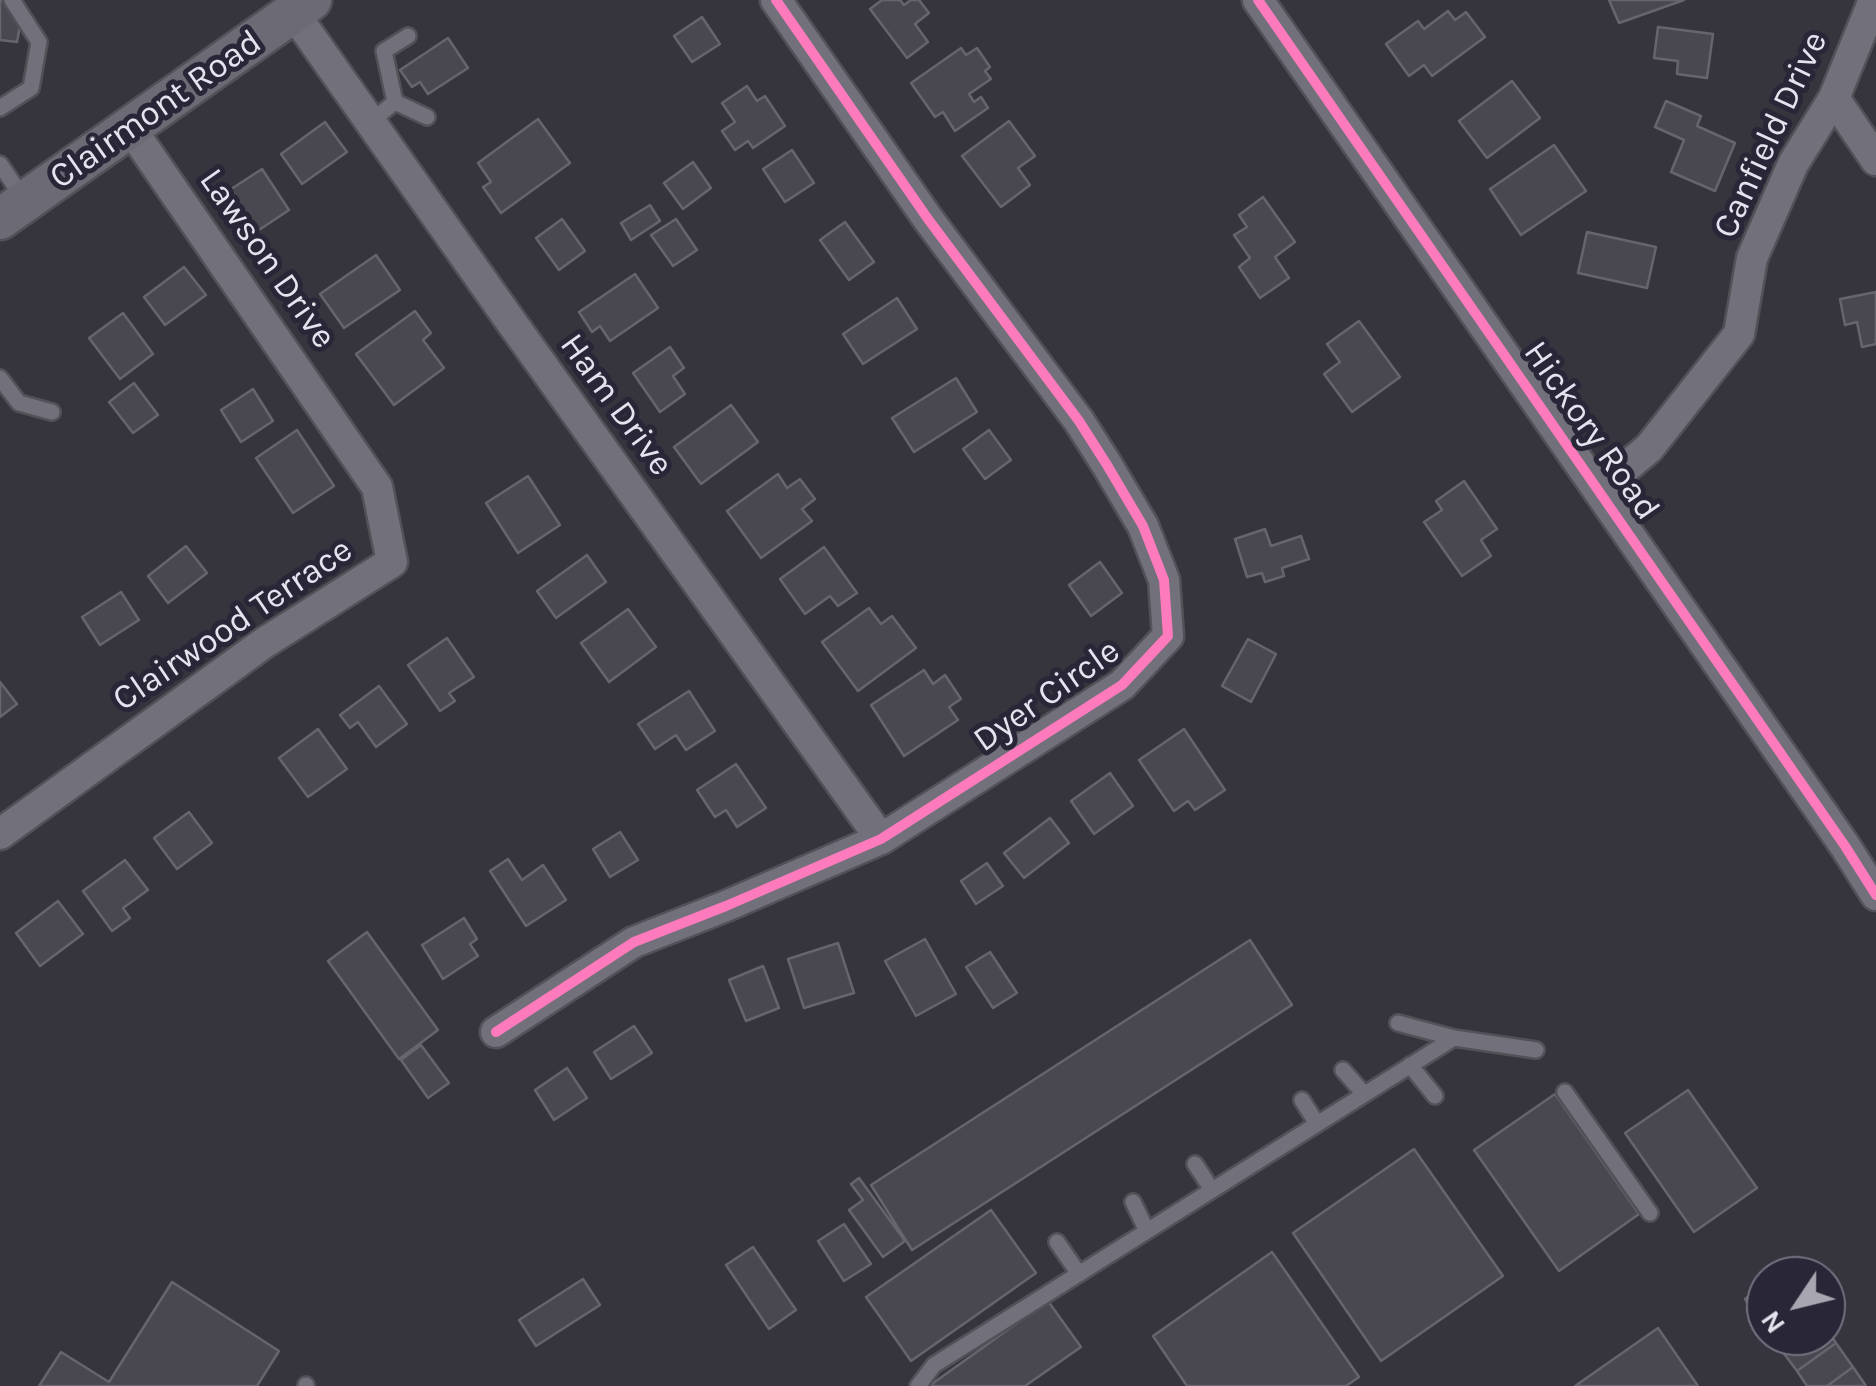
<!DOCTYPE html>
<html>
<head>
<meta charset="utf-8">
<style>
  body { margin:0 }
  #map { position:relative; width:1876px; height:1386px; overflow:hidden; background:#36343d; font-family:Karla,sans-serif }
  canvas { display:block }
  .north { position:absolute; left:1746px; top:1256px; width:100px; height:100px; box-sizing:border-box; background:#292637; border:2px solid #747280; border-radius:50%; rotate:235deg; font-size:28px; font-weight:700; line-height:40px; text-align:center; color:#e5e3ee }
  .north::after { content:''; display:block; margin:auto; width:35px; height:45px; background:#a8a6b0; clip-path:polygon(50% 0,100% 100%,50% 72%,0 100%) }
</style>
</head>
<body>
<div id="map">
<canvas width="1876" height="1386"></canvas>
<div class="north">N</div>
</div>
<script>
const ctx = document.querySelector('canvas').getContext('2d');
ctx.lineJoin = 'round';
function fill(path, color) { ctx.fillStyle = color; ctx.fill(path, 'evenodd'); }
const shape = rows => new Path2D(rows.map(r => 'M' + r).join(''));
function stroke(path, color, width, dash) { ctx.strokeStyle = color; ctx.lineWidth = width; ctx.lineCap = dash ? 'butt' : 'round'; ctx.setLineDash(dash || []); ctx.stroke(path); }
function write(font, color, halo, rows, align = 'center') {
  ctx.font = font + ' Karla,sans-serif'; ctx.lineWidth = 10; ctx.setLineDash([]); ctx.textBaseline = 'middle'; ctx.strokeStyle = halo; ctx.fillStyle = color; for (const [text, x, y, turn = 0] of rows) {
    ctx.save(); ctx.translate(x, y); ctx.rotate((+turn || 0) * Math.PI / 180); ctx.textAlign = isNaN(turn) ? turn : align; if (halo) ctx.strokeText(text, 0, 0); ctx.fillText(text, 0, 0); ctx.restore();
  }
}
const building = shape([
  [0,0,2,0,20,26,17,42,0,40,0,0],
  [882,0,900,0,904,5,911,0,919,0,929,13,915,24,928,42,907,58,870,9,882,0],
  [1609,0,1684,0,1619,23,1609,0],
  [1448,11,1455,20,1466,12,1485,37,1432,76,1424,65,1409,76,1386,44,1418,21,1424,29,1448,11],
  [702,17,720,44,692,62,674,36,702,17],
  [1658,27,1713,34,1707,78,1677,74,1678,61,1654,58,1658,27],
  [448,38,468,68,428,94,420,82,412,87,400,70,448,38],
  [961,48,966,55,977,48,990,67,985,71,991,79,969,94,974,102,981,97,988,108,955,131,943,112,935,117,911,83,961,48],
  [1512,81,1540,118,1487,158,1459,121,1512,81],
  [747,86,757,101,765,96,785,126,753,148,748,141,735,150,722,131,735,122,722,103,747,86],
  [1666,101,1701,116,1697,126,1735,143,1715,191,1671,172,1684,140,1655,127,1666,101],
  [538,119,570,163,501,213,483,187,491,182,478,163,538,119],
  [1009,121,1035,156,1018,168,1030,185,1001,207,962,156,1009,121],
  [325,122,347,152,302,184,281,154,325,122],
  [1554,145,1586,191,1521,235,1490,189,1554,145],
  [792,150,814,183,785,202,763,169,792,150],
  [693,162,711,188,683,209,664,183,693,162],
  [262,169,289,210,253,234,225,193,262,169],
  [1263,197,1295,242,1275,257,1289,278,1260,298,1239,267,1250,258,1234,235,1247,227,1239,215,1263,197],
  [650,205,660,221,631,240,621,223,650,205],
  [562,219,585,251,559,270,536,238,562,219],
  [676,219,697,250,673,266,651,235,676,219],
  [845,222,874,262,849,280,820,240,845,222],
  [1587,232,1656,247,1647,288,1578,273,1587,232],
  [376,255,400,290,344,328,320,294,376,255],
  [184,267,206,295,165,325,144,297,184,267],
  [635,274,658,308,610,341,600,326,592,332,579,312,635,274],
  [1876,292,1876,344,1862,347,1857,322,1845,325,1840,299,1876,292],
  [897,298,917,329,863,364,843,334,897,298],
  [415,311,431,333,423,340,444,368,394,405,356,354,415,311],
  [123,313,153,354,120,379,89,338,123,313],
  [1359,321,1400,377,1352,412,1324,374,1340,362,1327,344,1359,321],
  [670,347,684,368,673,376,685,394,660,412,633,373,670,347],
  [956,378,977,412,914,452,892,418,956,378],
  [134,383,158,415,133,433,109,402,134,383],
  [253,389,273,421,241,442,221,410,253,389],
  [731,405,758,442,701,484,674,447,731,405],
  [297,430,334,486,293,513,256,458,297,430],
  [989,430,1011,460,985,479,963,449,989,430],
  [778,474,787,488,800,479,815,499,802,509,812,521,761,558,727,511,778,474],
  [528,476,560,525,518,553,486,503,528,476],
  [1464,481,1497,529,1481,540,1491,556,1462,576,1424,522,1442,510,1436,501,1464,481],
  [1265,529,1271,546,1301,536,1309,559,1282,568,1284,576,1265,582,1262,573,1247,577,1235,539,1265,529],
  [186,546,207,573,168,603,148,576,186,546],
  [824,547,857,593,838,606,830,596,805,614,780,579,824,547],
  [587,555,606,582,556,618,537,591,587,555],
  [1100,562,1122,593,1091,616,1069,585,1100,562],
  [121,592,139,620,100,645,82,617,121,592],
  [869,608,881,624,892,616,916,648,858,691,822,642,869,608],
  [628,609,656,647,609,682,581,643,628,609],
  [447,638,474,677,449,693,455,701,440,711,408,665,447,638],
  [1248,639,1276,654,1251,702,1222,686,1248,639],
  [924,670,933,684,945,675,961,699,949,707,958,720,904,756,871,705,924,670],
  [0,682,17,704,0,717,0,682],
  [379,686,407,724,376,747,358,722,350,728,340,715,379,686],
  [689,691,715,731,686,750,676,735,655,749,638,724,689,691],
  [318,729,347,769,308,797,279,758,318,729],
  [1184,729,1225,790,1195,810,1188,801,1174,811,1139,760,1184,729],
  [736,764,766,808,737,827,726,810,715,817,697,790,736,764],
  [1110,773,1133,806,1094,834,1071,801,1110,773],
  [189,812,212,843,177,869,154,838,189,812],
  [1050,818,1069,843,1024,878,1004,853,1050,818],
  [620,832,638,860,610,877,593,849,620,832],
  [508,859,522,880,543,865,566,900,526,926,490,871,508,859],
  [125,860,148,890,123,908,130,918,112,931,83,891,125,860],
  [987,863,1003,886,976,904,961,881,987,863],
  [58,901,83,934,40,966,16,933,58,901],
  [464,918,477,939,470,944,478,956,443,979,422,945,464,918],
  [367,932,438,1030,399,1059,328,961,367,932],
  [925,939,956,994,916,1016,885,961,925,939],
  [1250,940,1292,1005,912,1250,871,1185,1250,940],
  [838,943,854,993,804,1008,788,959,838,943],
  [990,952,1017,993,993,1008,966,967,990,952],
  [763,966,779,1008,746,1021,729,980,763,966],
  [634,1026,652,1053,611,1079,594,1052,634,1026],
  [421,1045,449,1083,428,1098,401,1060,421,1045],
  [567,1068,587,1098,554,1120,535,1090,567,1068],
  [1688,1090,1757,1188,1694,1232,1625,1133,1688,1090],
  [1555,1094,1639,1214,1559,1271,1474,1150,1555,1094],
  [1414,1149,1503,1276,1381,1361,1293,1233,1414,1149],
  [859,1178,905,1241,883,1257,849,1210,863,1200,851,1184,859,1178],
  [991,1210,1036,1273,911,1361,866,1297,991,1210],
  [844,1224,871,1264,844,1281,818,1241,844,1224],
  [753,1247,796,1310,769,1329,726,1265,753,1247],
  [1272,1252,1359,1377,1346,1386,1187,1386,1153,1336,1272,1252],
  [583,1279,600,1305,536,1346,519,1320,583,1279],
  [172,1282,279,1351,257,1386,39,1386,61,1352,109,1382,172,1282],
  [1766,1284,1766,1320,1762,1323,1745,1299,1766,1284],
  [1048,1301,1081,1347,1025,1386,929,1386,1048,1301],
  [1658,1328,1698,1386,1575,1386,1658,1328],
  [1826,1328,1836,1343,1797,1371,1779,1347,1795,1336,1826,1336,1826,1328],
  [1836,1343,1853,1367,1827,1386,1807,1386,1797,1371,1836,1343],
  [1853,1367,1866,1386,1827,1386,1853,1367]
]);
const service = shape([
  [395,102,384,51,408,36],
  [0,108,31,88,39,42,12,0],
  [370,122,395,102,427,117],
  [0,164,23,198],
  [0,378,19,403,52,412],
  [1398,1023,1454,1038,1536,1050],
  [1410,1065,1435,1096],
  [1343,1070,1364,1094],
  [1565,1092,1650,1213],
  [1302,1100,1317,1124],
  [1195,1164,1212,1190],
  [1133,1202,1147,1231],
  [1057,1242,1079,1274],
  [306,1386,306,1385],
  [918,1386,934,1365,1454,1038]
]);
const minor = shape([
  [1258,0,1845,846,1876,895],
  [293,12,507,316,881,839],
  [1834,98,1876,160],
  [1599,490,1649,448,1739,334,1752,258,1793,164,1834,98,1874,0],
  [0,834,264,643,392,562,377,487,131,129],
  [496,1032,634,942,726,906,881,839,1122,685,1168,636,1164,580,1143,526,1107,465,1079,421,928,219,776,0]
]);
const secondary = shape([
  [0,219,311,0]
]);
const cycleway = shape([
  [1258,0,1845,846,1876,895],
  [496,1032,634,942,726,906,881,839,1122,685,1168,636,1164,580,1143,526,1107,465,1079,421,928,219,776,0]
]);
const streetNames = [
  ["Clairmont Road",156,110,-35],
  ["Canfield Drive",1771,135,-65],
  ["Lawson Drive",267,259,55],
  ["Ham Drive",616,405,54],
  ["Hickory Road",1591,431,55],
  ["Clairwood Terrace",233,625,-34],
  ["Dyer Circle",1047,696,-35]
];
fill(building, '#494850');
stroke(building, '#66656d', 2.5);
stroke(service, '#535158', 20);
stroke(minor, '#535158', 35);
stroke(secondary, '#535158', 45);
stroke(service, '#72707a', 15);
stroke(minor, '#72707a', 30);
stroke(secondary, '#6c6a74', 40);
stroke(cycleway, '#fd7abc', 10);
write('35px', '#e5e3ee', '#292637', streetNames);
</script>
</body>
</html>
